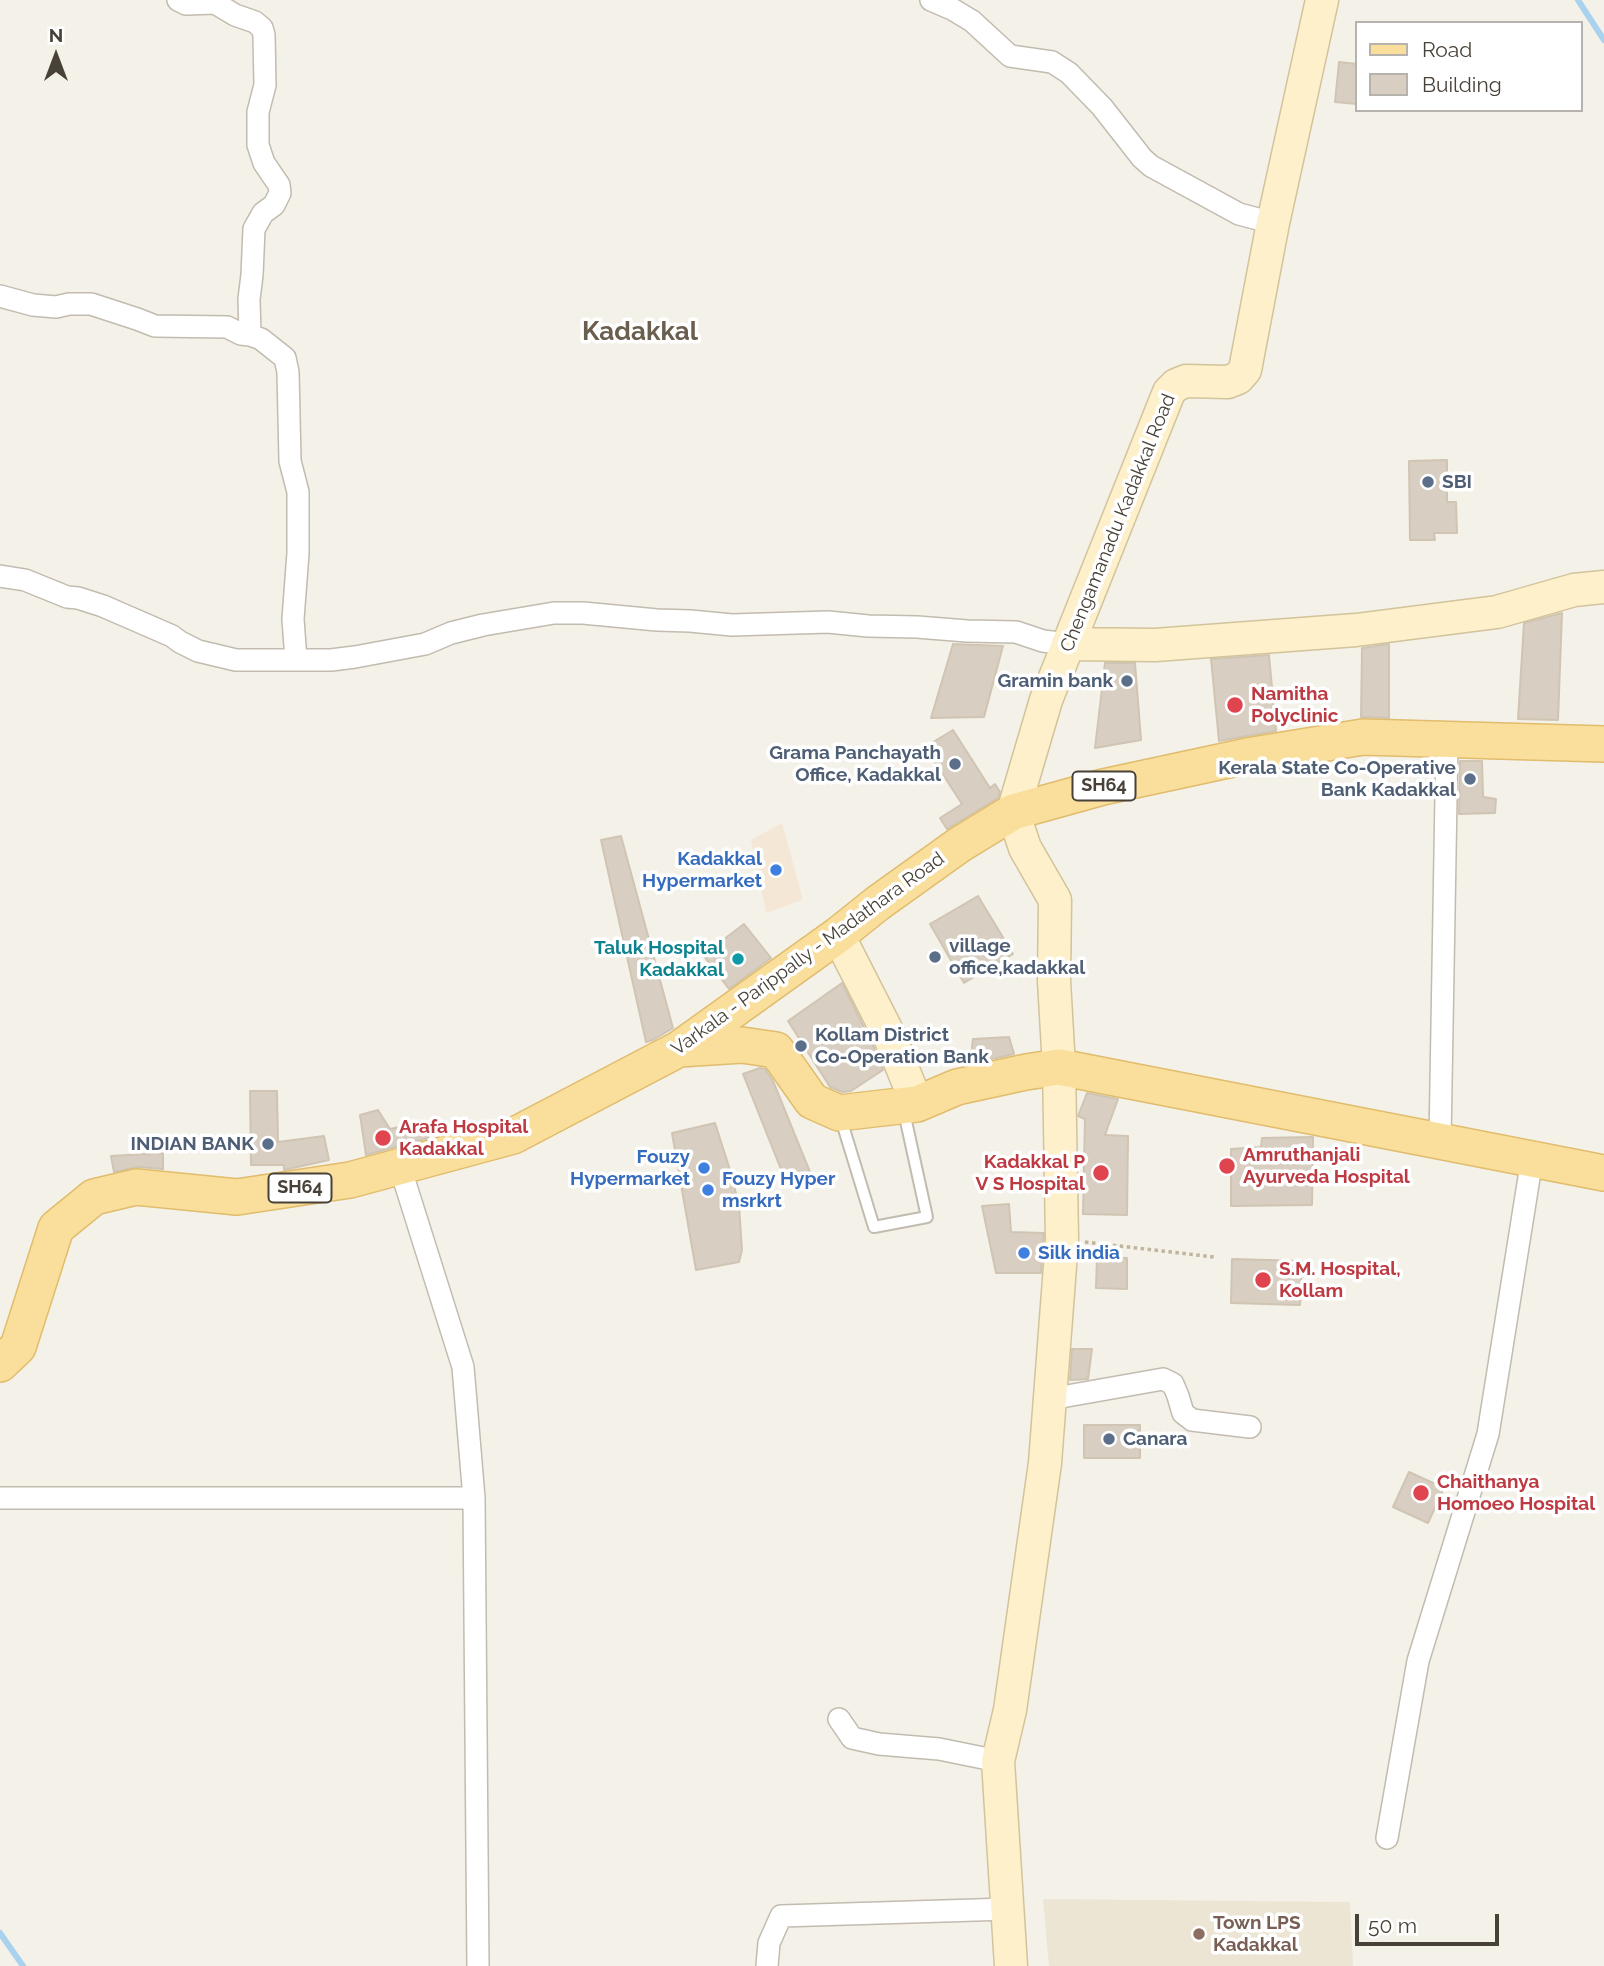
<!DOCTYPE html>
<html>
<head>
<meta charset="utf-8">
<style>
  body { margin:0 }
  #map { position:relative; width:1604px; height:1966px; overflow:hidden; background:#f4f1e9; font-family:Raleway,sans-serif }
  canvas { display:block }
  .legend { position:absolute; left:1355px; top:21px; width:228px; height:91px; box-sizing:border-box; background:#fff; border:2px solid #b6b3af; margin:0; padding:9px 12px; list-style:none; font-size:21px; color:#484138 }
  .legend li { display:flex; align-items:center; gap:14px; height:35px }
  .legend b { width:35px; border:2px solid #b6b3af }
  .north { position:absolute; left:21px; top:21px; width:70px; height:70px; -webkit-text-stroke:5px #fff; paint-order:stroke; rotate:0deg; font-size:19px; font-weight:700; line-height:28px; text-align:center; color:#484138 }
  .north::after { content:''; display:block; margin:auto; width:24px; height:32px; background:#484138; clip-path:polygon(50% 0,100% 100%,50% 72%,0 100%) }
  .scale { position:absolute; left:1355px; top:1914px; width:144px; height:32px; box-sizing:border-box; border:4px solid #484138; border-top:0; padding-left:9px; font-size:21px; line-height:24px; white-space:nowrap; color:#484138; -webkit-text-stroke:5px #fff; paint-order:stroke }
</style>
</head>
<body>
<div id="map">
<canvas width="1604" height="1966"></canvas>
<ul class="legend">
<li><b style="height:9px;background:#fadf9c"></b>Road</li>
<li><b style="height:19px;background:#d8cfc2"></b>Building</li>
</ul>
<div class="north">N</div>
<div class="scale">50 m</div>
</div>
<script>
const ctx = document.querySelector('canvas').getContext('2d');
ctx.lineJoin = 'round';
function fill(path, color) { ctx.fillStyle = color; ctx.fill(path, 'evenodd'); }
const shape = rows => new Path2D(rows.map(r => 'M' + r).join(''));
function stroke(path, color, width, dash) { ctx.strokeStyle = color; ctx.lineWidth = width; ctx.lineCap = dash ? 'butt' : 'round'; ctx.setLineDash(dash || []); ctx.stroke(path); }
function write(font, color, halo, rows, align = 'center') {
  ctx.font = font + ' Raleway,sans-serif'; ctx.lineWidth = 7; ctx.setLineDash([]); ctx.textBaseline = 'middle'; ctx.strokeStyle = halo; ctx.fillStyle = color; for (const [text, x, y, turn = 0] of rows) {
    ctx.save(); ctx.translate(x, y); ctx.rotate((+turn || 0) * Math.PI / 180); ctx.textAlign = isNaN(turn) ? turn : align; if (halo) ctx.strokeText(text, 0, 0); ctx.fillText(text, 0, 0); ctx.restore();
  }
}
const commercial = shape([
  [782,823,803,900,766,913,751,840]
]);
const education = shape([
  [1043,1899,1350,1902,1353,1966,1049,1966]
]);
const stream = shape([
  [1578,0,1604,40],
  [0,1933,23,1966]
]);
const building = shape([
  [1339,62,1357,64,1357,104,1335,102,1339,62],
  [1447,460,1447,502,1456,502,1457,533,1434,533,1435,540,1410,540,1409,461,1447,460],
  [1562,613,1558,720,1518,719,1524,623,1562,613],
  [953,644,1003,646,984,717,931,718,953,644],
  [1389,644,1389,718,1361,717,1362,648,1389,644],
  [1269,655,1276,731,1219,741,1211,659,1269,655],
  [1105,663,1135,663,1141,740,1095,748,1105,663],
  [953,730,990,788,995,784,1000,792,998,798,947,829,940,818,962,804,925,747,953,730],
  [1460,761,1482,761,1483,797,1496,799,1495,813,1459,814,1460,761],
  [621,836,673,1028,653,1040,646,1042,601,840,621,836],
  [978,896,1013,954,964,983,930,924,978,896],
  [744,924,771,958,729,989,703,955,744,924],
  [842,983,872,1043,883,1070,851,1091,842,1092,830,1087,788,1021,842,983],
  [1009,1037,1014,1054,970,1064,973,1039,1009,1037],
  [760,1068,765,1069,773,1081,810,1172,786,1182,743,1074,760,1068],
  [250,1091,277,1091,278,1142,324,1136,329,1160,284,1170,284,1165,251,1165,250,1091],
  [1087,1093,1118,1099,1105,1135,1128,1136,1127,1215,1083,1214,1085,1119,1078,1116,1087,1093],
  [378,1110,390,1129,422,1122,429,1138,366,1155,360,1115,378,1110],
  [715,1123,731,1173,739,1206,742,1250,739,1262,696,1270,672,1133,715,1123],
  [1313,1137,1312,1205,1231,1206,1231,1149,1261,1147,1262,1138,1313,1137],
  [163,1153,163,1169,138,1167,114,1172,111,1156,163,1153],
  [1009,1204,1011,1232,1044,1233,1041,1273,996,1273,982,1206,1009,1204],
  [1097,1257,1127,1258,1127,1289,1096,1288,1097,1257],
  [1232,1259,1302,1261,1300,1305,1231,1303,1232,1259],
  [1072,1349,1092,1349,1088,1379,1070,1380,1072,1349],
  [1084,1425,1140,1425,1140,1458,1084,1458,1084,1425],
  [1409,1472,1444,1488,1428,1523,1393,1507,1409,1472]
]);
const path = shape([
  [1085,1242,1214,1257]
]);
const lane = shape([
  [840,1116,874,1227,927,1217,904,1112]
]);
const street = shape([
  [178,0,186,4,215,3,235,15,255,22,262,28,264,35,265,85,258,112,258,145,264,163,279,185,280,193,274,205,263,213,254,229,252,275,249,299,250,335,261,339,285,358,288,372,290,461,298,492,298,553,293,619,296,660],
  [931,0,952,9,972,21,1010,56,1052,62,1069,73,1102,107,1142,158,1151,166,1239,214,1273,223],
  [0,296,33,305,56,307,69,304,91,304,137,319,155,326,227,327,241,334,250,335],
  [0,576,25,580,67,597,78,598,103,606,172,636,180,642,198,651,236,660,331,660,355,657,425,644,451,633,483,625,554,613,583,613,657,620,690,621,732,625,828,622,868,626,917,627,967,631,1016,632,1043,641,1068,644],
  [1440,1141,1447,739],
  [400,1167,463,1367,474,1498,478,1966],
  [1050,1399,1163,1379,1173,1384,1178,1396,1183,1413,1192,1420,1250,1427],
  [0,1498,474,1498],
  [839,1719,852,1738,879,1744,939,1749,998,1761],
  [1387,1838,1418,1661,1488,1434,1532,1159],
  [767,1966,769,1943,781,1916,1008,1909]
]);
const secondary = shape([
  [1068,644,1155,645,1356,630,1497,612,1574,590,1604,587],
  [838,935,889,1035,917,1104],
  [1011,1966,998,1761,1010,1710,1045,1463,1062,1240,1059,1067,1054,981,1055,900,1025,848,1013,812,1046,700,1169,392,1176,385,1186,381,1228,382,1238,378,1245,370,1273,223,1322,0]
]);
const primary = shape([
  [679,1049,742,1045,776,1050,812,1101,839,1113,917,1104,957,1087,1026,1072,1059,1067,1604,1173],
  [0,1364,18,1347,56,1228,94,1197,136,1187,237,1197,350,1180,513,1136,679,1049,838,935,878,903,959,845,1013,812,1103,787,1247,756,1363,737,1604,744]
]);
const markers = [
  [1428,482,7,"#5c6f8a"],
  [1127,681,7,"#5c6f8a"],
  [1235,705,9,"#e0444e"],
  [955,764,7,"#5c6f8a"],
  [1470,779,7,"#5c6f8a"],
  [776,870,7,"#3f7fe0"],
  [935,957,7,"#5c6f8a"],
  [738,959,7,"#0f9aa8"],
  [801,1046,7,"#5c6f8a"],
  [383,1138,9,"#e0444e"],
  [268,1144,7,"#5c6f8a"],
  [1227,1166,9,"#e0444e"],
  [704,1168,7,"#3f7fe0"],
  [1101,1173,9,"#e0444e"],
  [708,1190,7,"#3f7fe0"],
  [1024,1253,7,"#3f7fe0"],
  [1263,1280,9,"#e0444e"],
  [1109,1439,7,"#5c6f8a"],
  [1421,1493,9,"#e0444e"],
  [1199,1934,7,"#8d6e63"]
];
const shields = [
  [1104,786,63],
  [300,1188,63]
];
const shieldNames = [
  ["SH64",1104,786],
  ["SH64",300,1188]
];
const serviceNames = [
  ["SBI",1442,482],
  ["Gramin bank",1113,681,"right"],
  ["Grama Panchayath",941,753,"right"],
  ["Office, Kadakkal",941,775,"right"],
  ["Kerala State Co-Operative",1456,768,"right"],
  ["Bank Kadakkal",1456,790,"right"],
  ["village",949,946],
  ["office,kadakkal",949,968],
  ["Kollam District",815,1035],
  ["Co-Operation Bank",815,1057],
  ["INDIAN BANK",254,1144,"right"],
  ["Canara",1123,1439]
];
const streetNames = [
  ["Chengamanadu Kadakkal Road",1118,523,-68],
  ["Varkala - Parippally - Madathara Road",808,954,-36]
];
const healthNames = [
  ["Namitha",1251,694],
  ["Polyclinic",1251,716],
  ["Arafa Hospital",399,1127],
  ["Kadakkal",399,1149],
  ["Amruthanjali",1243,1155],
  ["Ayurveda Hospital",1243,1177],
  ["Kadakkal P",1085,1162,"right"],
  ["V S Hospital",1085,1184,"right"],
  ["S.M. Hospital,",1279,1269],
  ["Kollam",1279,1291],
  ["Chaithanya",1437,1482],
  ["Homoeo Hospital",1437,1504]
];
const shopNames = [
  ["Kadakkal",762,859],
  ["Hypermarket",762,881],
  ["Fouzy",690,1157],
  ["Hypermarket",690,1179],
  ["Fouzy Hyper",722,1179,"left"],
  ["msrkrt",722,1201,"left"],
  ["Silk india",1038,1253,"left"]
];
const cultureNames = [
  ["Taluk Hospital",724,948],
  ["Kadakkal",724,970]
];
const educationNames = [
  ["Town LPS",1213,1923],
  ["Kadakkal",1213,1945]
];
const districtNames = [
  ["Kadakkal",640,332]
];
fill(commercial, '#f5e7d6');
fill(education, '#ede5d4');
stroke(stream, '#a9d2ee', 6);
fill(building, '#d8cfc2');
stroke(building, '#d0c4b3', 2);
stroke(lane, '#c2bbaf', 14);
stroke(street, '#c2bbaf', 24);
stroke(secondary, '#d2c39a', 35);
stroke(primary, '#e0bc6c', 38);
stroke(path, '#c1b49e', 3.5, [3.5, 3.5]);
stroke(lane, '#fff', 10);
stroke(street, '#fff', 21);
stroke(secondary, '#fdf0cb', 32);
stroke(primary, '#fadf9c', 35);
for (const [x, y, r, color] of markers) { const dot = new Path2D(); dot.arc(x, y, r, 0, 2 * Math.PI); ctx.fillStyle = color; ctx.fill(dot); stroke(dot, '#fff', 2.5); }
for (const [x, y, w] of shields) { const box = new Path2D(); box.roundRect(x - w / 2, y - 14.5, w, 29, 5); ctx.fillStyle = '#fff'; ctx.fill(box); stroke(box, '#484138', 2); }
write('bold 18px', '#484138', null, shieldNames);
write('bold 19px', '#4e5e75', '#fff', serviceNames, 'left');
write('19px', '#484138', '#fff', streetNames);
write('bold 19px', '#be3a42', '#fff', healthNames, 'left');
write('bold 19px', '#366cbe', '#fff', shopNames, 'right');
write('bold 19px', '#0d838f', '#fff', cultureNames, 'right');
write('bold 19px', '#785e54', '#fff', educationNames, 'left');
write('bold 26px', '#6a5f4f', '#fff', districtNames);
</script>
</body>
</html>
